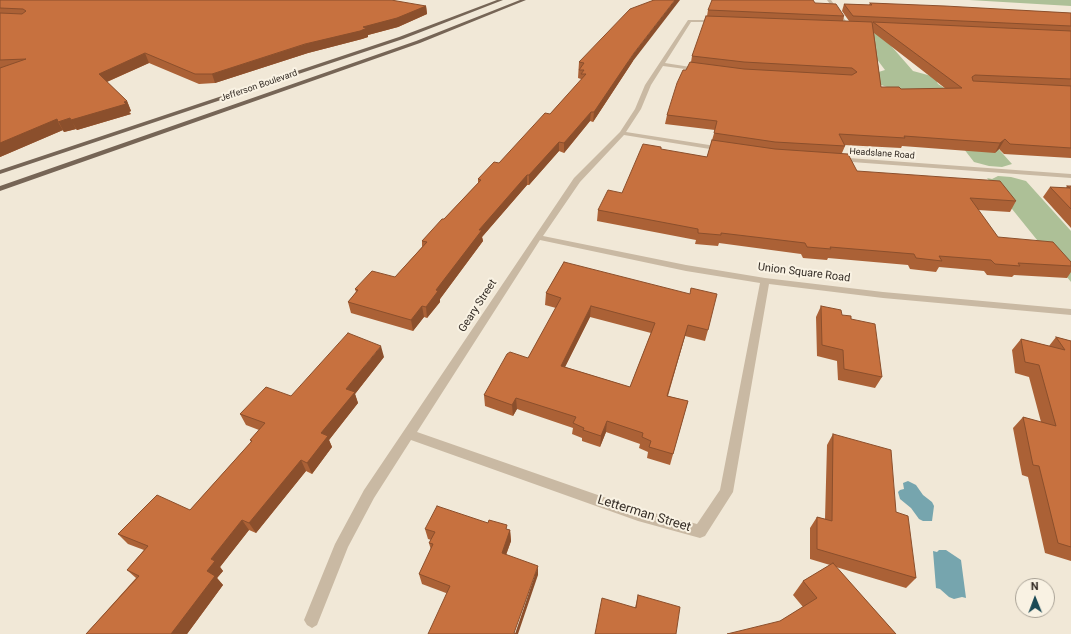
<!DOCTYPE html>
<html>
<head>
<meta charset="utf-8">
<style>
  body { margin:0 }
  #map { position:relative; width:1071px; height:634px; overflow:hidden; background:#f1e8d7; font-family:Roboto,sans-serif }
  canvas { display:block }
  .north { position:absolute; left:1015px; top:578px; width:40px; height:40px; box-sizing:border-box; background:#f9f2e3; border:1px solid #aaa397; border-radius:50%; rotate:359deg; font-size:11px; font-weight:700; line-height:16px; text-align:center; color:#342c25 }
  .north::after { content:''; display:block; margin:auto; width:14px; height:18px; background:#1b4a55; clip-path:polygon(50% 0,100% 100%,50% 72%,0 100%) }
</style>
</head>
<body>
<div id="map">
<canvas width="1071" height="634"></canvas>
<div class="north">N</div>
</div>
<script>
const ctx = document.querySelector('canvas').getContext('2d');
ctx.lineJoin = 'round';
function fill(path, color) { ctx.fillStyle = color; ctx.fill(path, 'evenodd'); }
const shape = rows => new Path2D(rows.map(r => 'M' + r).join(''));
function stroke(path, color, width, dash) { ctx.strokeStyle = color; ctx.lineWidth = width; ctx.lineCap = dash ? 'butt' : 'round'; ctx.setLineDash(dash || []); ctx.stroke(path); }
function write(font, color, halo, rows, align = 'center') {
  ctx.font = font + ' Roboto,sans-serif'; ctx.lineWidth = 4; ctx.setLineDash([]); ctx.textBaseline = 'middle'; ctx.strokeStyle = halo; ctx.fillStyle = color; for (const [text, x, y, turn = 0] of rows) {
    ctx.save(); ctx.translate(x, y); ctx.rotate((+turn || 0) * Math.PI / 180); ctx.textAlign = isNaN(turn) ? turn : align; if (halo) ctx.strokeText(text, 0, 0); ctx.fillText(text, 0, 0); ctx.restore();
  }
}
const green = shape([
  [969,0,1071,0,1071,6],
  [855,30,879,32,913,71,939,78,937,82,938,84,951,92,951,96,1012,164,1002,167,989,166,974,162,926,100,881,85,869,75,885,70],
  [998,176,1011,177,1026,181,1071,231,1071,282,987,178,992,179]
]);
const water = shape([
  [908,481,916,485,923,495,932,502,934,506,932,521,923,521,919,519,911,508,900,499,898,492,900,490,904,489,903,483],
  [939,550,946,550,961,560,966,598,962,597,954,599,949,597,940,589,936,588,933,551,937,552]
]);
const street = shape([
  [827,0,831,0,851,28,847,28,827,0],
  [688,20,717,20,719,21,717,22,691,22,665,63,703,69,700,71,663,66,651,85,641,109,626,132,722,147,725,149,722,151,624,135,580,182,543,236,686,265,765,278,883,292,1071,309,1071,315,883,298,769,284,733,492,705,536,700,538,638,521,411,440,374,498,348,547,317,625,312,628,307,625,304,620,335,544,364,490,574,178,620,132,635,109,645,85,688,20],
  [540,240,686,271,760,283,720,490,697,524,638,509,417,432,540,240],
  [835,157,1071,174,1071,178,838,161,835,161,835,157]
]);
const primary = shape([
  [497,0,503,0,403,39,0,174,0,170,399,37,497,0],
  [520,0,526,0,420,43,0,191,0,186,416,41,520,0]
]);
const wall = shape([
  [0,0,426,6,427,14,398,27,368,35,368,37,362,39,308,53,215,83,199,84,149,63,107,82,127,101,131,111,129,112,131,114,77,130,76,129,64,132,63,130,0,157],
  [815,3,844,16,843,21,849,21,842,11,844,4,869,5,870,3,1071,13,1071,158,1004,154,999,149,995,153,902,146,901,148,844,145,845,146,842,153,857,171,1016,201,1010,212,978,210,998,237,1071,262,1071,272,1067,278,1014,275,1012,277,987,275,984,271,939,267,936,272,910,269,908,265,828,258,827,260,803,258,801,254,719,243,718,246,695,244,696,240,597,221,598,210,622,193,661,147,661,150,707,157,715,130,665,124,667,115,686,70,691,62,692,56,707,16,708,10],
  [874,33,927,74,946,89,901,89,881,87],
  [633,61,593,122,590,121,564,153,559,151,529,185,527,185,482,237,483,241,440,299,440,302,427,318,424,317,413,331,351,313,348,302,356,292,355,289,395,277,422,247,422,241,444,219,478,183,478,179,499,163,550,114,581,80,581,79,578,78,579,62],
  [1067,186,1071,186,1071,228,1043,197,1050,187,1066,188],
  [564,262,708,330,705,341,685,336,668,396,688,401,670,465,647,458,648,452,639,448,640,444,606,432,600,447,582,441,582,438,572,434,573,428,517,409,513,416,485,406,484,395,528,358,556,308,545,305,546,293],
  [590,317,651,333,630,387,565,367],
  [821,306,851,319,882,377,875,388,838,380,837,361,817,356,816,317],
  [1056,337,1071,341,1071,561,1045,553,1028,477,1022,475,1013,428,1023,417,1041,422,1029,377,1015,373,1012,350,1021,339,1049,346],
  [384,357,355,394,358,403,329,440,332,447,312,474,306,471,256,533,249,530,220,567,223,571,217,578,223,585,187,634,86,634,136,578,127,570,144,550,128,544,118,534,190,510,251,442,250,440,259,430,246,425,240,414,291,396],
  [833,434,896,512,916,578,906,588,836,567,896,634,780,621,803,607,793,595,803,581,830,565,810,559,810,528,817,517,825,519,827,445],
  [425,529,507,530,510,530,511,541,506,555,538,575,446,593,422,584,419,574,431,550,429,543,431,540,428,539],
  [638,595,676,634,635,608]
]);
const shadedWall = shape([
  [675,0,680,0,633,61,593,122,594,112,634,53],
  [426,6,427,14,398,27,368,35,368,37,362,39,308,53,215,83,212,74],
  [145,53,149,63,104,83,99,74],
  [127,101,131,111,129,112,131,114,77,130,71,120],
  [591,112,590,121,564,153,564,143],
  [70,118,76,129,64,132,58,122],
  [57,119,63,130,0,157,0,143],
  [1005,139,999,149,995,153,1000,143],
  [559,142,559,151,529,185,529,175],
  [527,175,527,185,482,237,483,241,440,299,440,302,427,318,426,307,436,290,479,230],
  [422,306,424,317,413,331,411,320],
  [591,306,590,317,560,377,561,366],
  [688,325,685,336,664,407,667,396],
  [381,346,384,357,355,394,358,403,329,440,332,447,312,474,307,463,321,433,346,389],
  [516,398,517,409,513,416,512,405],
  [607,421,606,432,600,447,601,436],
  [301,460,306,471,256,533,249,523],
  [242,520,249,530,220,567,223,571,217,578,223,585,187,634,171,634,207,571,211,559],
  [510,530,511,541,503,563,502,553],
  [538,566,538,575,518,634,515,634]
]);
const building = shape([
  [0,0,391,0,426,6,397,18,363,27,367,28,360,31,305,44,212,74,195,74,145,53,99,74,127,101,124,102,126,104,71,120,70,118,58,122,57,119,0,143,0,68,26,59,0,60,0,13,22,14,26,11,23,9,0,8,0,0],
  [654,0,675,0,634,53,594,112,591,112,564,143,559,142,529,175,527,175,479,230,482,230,436,290,438,291,426,307,422,306,411,320,348,302,358,290,355,289,372,271,395,277,427,242,422,241,442,219,444,219,481,180,478,179,494,162,499,163,545,113,550,114,586,74,581,74,584,70,579,70,584,63,579,62,630,9,654,0],
  [712,0,813,0,815,3,836,4,844,16,708,10,712,0],
  [870,3,945,6,1071,13,1071,26,853,16,844,4,872,5,870,3],
  [706,16,872,22,881,87,899,87,901,89,962,88,873,22,1071,31,1071,79,975,75,972,77,973,81,1071,86,1071,148,1010,144,1005,139,1000,143,904,136,905,138,839,134,845,146,775,142,714,133,717,121,667,115,677,83,683,70,686,70,690,62,744,69,852,75,857,72,852,68,744,62,692,56,706,16],
  [712,140,775,149,848,154,857,171,1000,181,1016,201,970,198,998,237,1053,242,1071,262,1071,266,1018,263,1020,266,995,264,991,260,939,256,942,261,916,258,914,254,830,247,831,249,807,247,805,243,721,233,721,235,698,233,698,229,598,210,608,190,622,193,643,144,661,147,661,149,707,157,712,140],
  [1067,186,1071,186,1071,209,1050,187,1070,188,1067,186],
  [564,262,690,294,691,288,717,294,708,330,688,325,667,396,688,401,673,454,649,447,651,441,642,437,643,433,607,421,601,436,583,430,584,428,573,423,576,417,516,398,512,405,484,395,507,354,510,352,528,358,561,298,546,293,564,262],
  [591,306,655,323,630,387,561,366,591,306],
  [821,306,841,310,842,315,851,316,851,319,875,324,882,377,844,369,843,350,822,345,821,306],
  [348,333,381,346,346,389,355,392,321,433,328,436,307,463,301,460,249,523,242,520,211,559,215,561,207,571,215,576,171,634,86,634,139,576,127,570,148,546,118,534,157,495,190,510,252,441,250,440,265,423,240,414,266,387,291,396,348,333],
  [1056,337,1071,341,1071,547,1058,543,1039,466,1033,465,1023,417,1056,426,1039,365,1025,362,1021,339,1065,350,1056,337],
  [833,434,891,450,896,512,908,516,916,578,817,549,817,517,832,521,833,434],
  [437,506,488,523,489,520,507,525,506,529,510,530,502,553,538,566,514,633,517,634,428,634,450,586,419,574,433,544,429,543,435,532,425,529,437,506],
  [833,563,896,634,727,634,780,621,817,598,803,581,833,563],
  [638,595,680,607,676,634,595,634,602,598,636,608,638,595]
]);
const farStreetnames = [
  ["Jefferson Boulevard",259,86,-19],
  ["Headslane Road",882,154,4]
];
const streetNames = [
  ["Union Square Road",804,273,7],
  ["Geary Street",478,306,-57]
];
const nearStreetnames = [
  ["Letterman Street",644,514,17]
];
fill(green, '#adc097');
fill(water, '#76a5ae');
fill(street, '#c9b9a3');
fill(primary, '#766556');
fill(wall, '#ab6136');
fill(shadedWall, '#8b4f2c');
fill(building, '#c7713f');
stroke(building, '#8b4f2c', 1);
write('9px', '#342c25', '#f9f2e3', farStreetnames);
write('11px', '#342c25', '#f9f2e3', streetNames);
write('13px', '#342c25', '#f9f2e3', nearStreetnames);
</script>
</body>
</html>
